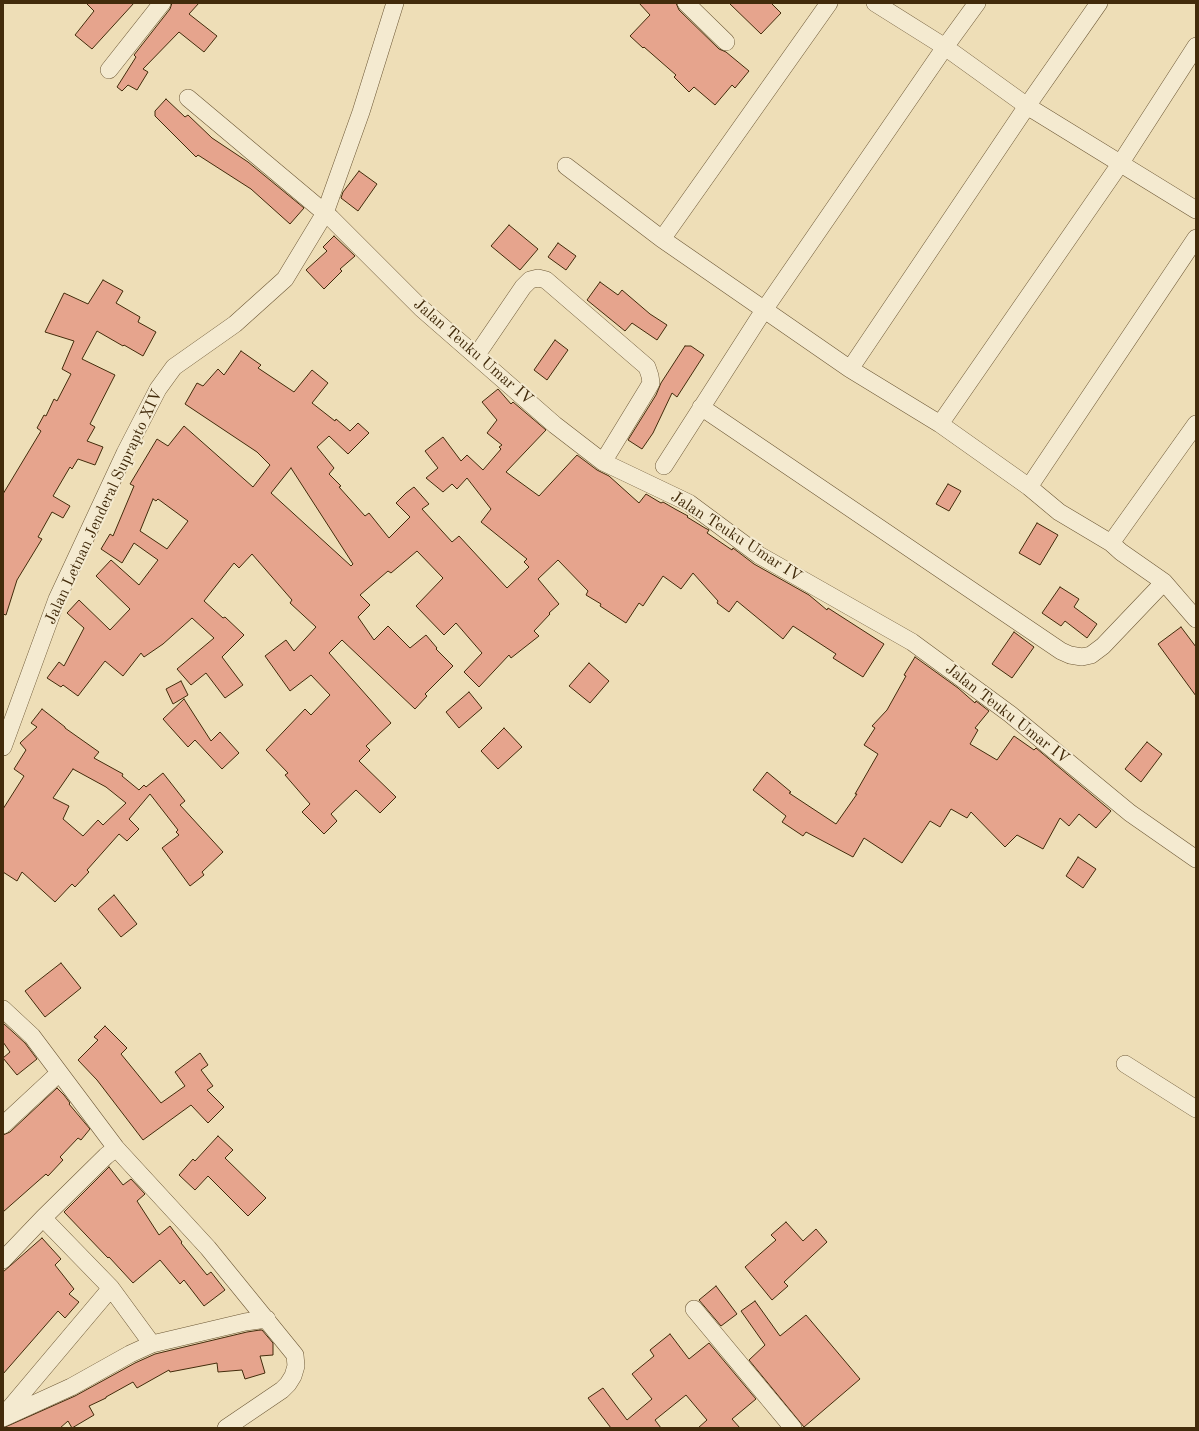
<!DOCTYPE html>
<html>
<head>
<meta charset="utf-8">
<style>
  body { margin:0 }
  #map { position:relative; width:1199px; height:1431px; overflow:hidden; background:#eedeb7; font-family:"Old Standard TT",serif }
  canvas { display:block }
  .frame { position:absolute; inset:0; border:4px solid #422b0b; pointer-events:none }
</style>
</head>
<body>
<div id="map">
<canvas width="1199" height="1431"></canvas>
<div class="frame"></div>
</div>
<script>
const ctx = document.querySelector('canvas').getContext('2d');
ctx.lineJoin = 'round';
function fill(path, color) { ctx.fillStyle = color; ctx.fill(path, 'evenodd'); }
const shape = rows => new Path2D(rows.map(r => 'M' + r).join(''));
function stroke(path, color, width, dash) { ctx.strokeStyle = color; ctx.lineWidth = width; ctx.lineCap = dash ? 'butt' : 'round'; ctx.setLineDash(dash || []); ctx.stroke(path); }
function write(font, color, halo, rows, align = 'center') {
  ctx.font = font + ' "Old Standard TT",serif'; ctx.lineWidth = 4; ctx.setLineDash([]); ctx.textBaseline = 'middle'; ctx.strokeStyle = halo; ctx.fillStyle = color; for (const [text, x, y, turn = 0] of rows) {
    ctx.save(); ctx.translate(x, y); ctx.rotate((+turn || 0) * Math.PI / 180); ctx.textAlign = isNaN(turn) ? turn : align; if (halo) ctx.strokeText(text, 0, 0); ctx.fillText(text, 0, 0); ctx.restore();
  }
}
const building = shape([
  [86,3,134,3,92,49,75,35,94,11,86,3],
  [172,3,199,3,189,14,217,36,204,52,179,32,143,69,148,72,137,90,128,85,122,91,117,87,136,57,134,55,170,9,172,3],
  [639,3,676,3,679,10,719,49,726,52,749,71,735,88,732,85,715,105,694,87,689,92,674,77,676,75,644,47,643,48,630,36,650,15,639,3],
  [729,3,771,3,781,13,761,34,729,3],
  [166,99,185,117,188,115,212,138,248,162,304,208,290,224,251,189,198,155,196,157,155,116,155,111,166,99],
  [359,171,377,184,358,211,341,198,343,192,359,171],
  [509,225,538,249,520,270,491,246,509,225],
  [334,236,355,256,340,269,342,271,324,289,306,270,327,251,323,247,334,236],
  [558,243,576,256,566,270,548,257,558,243],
  [103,280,123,291,116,303,140,317,138,322,156,332,143,356,124,345,123,346,97,331,82,359,115,375,90,424,95,427,87,441,103,447,95,465,78,459,72,469,70,467,53,496,70,506,63,518,52,512,38,537,42,539,17,580,6,615,3,614,3,494,41,431,37,428,44,415,46,416,54,399,57,401,71,374,62,369,74,341,45,332,64,293,88,304,103,280],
  [600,282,618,295,622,290,650,314,667,325,657,340,632,323,625,331,587,300,600,282],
  [555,340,568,350,547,380,534,370,555,340],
  [685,346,691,346,704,355,677,397,672,393,653,433,642,449,628,440,656,395,661,383,685,346],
  [241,351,261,365,258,368,294,392,312,370,328,383,312,403,335,421,336,419,350,431,358,423,369,433,348,454,329,436,317,447,334,468,329,474,341,486,339,487,365,516,369,513,389,538,410,517,396,503,406,493,414,487,429,504,422,509,452,542,459,536,507,588,529,567,524,562,527,559,481,522,491,509,467,478,457,489,452,484,443,492,426,478,438,468,425,451,443,437,461,461,467,455,483,470,501,449,499,447,502,445,487,433,497,420,482,402,498,389,511,404,513,402,546,430,506,472,539,496,577,455,597,470,609,476,639,503,646,494,661,503,663,502,675,509,688,516,687,517,705,528,709,530,707,533,732,550,733,548,754,564,809,595,827,610,828,608,884,644,863,677,833,658,836,654,793,626,783,639,737,601,729,612,717,603,718,601,693,573,681,589,663,576,643,606,639,603,626,623,600,606,601,604,586,595,588,591,558,560,538,579,559,604,549,613,550,614,534,631,539,636,511,658,509,655,479,687,464,672,482,653,456,623,444,635,416,606,443,578,417,551,391,573,388,571,360,595,370,605,358,617,374,640,388,626,410,648,426,635,437,648,436,649,453,666,425,694,427,696,415,709,342,640,329,653,391,723,366,746,370,750,359,761,396,797,380,813,356,790,331,814,337,821,324,834,302,812,310,804,285,775,288,773,266,750,305,709,311,715,330,695,311,675,290,691,265,656,286,640,294,651,316,627,290,603,292,600,252,554,239,568,234,563,204,601,223,618,225,617,244,635,222,657,243,685,225,698,206,673,191,685,177,669,214,638,192,618,163,644,144,657,141,653,123,676,105,661,78,696,63,685,61,687,47,678,59,662,64,666,84,628,67,613,79,600,110,630,130,609,96,576,111,560,139,585,158,560,134,543,122,563,101,549,110,534,113,536,134,486,130,484,157,439,168,446,184,426,253,487,270,465,257,452,185,404,197,383,203,386,218,369,224,375,241,351],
  [291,468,353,564,351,566,271,493,291,468],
  [153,499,156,501,158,499,188,521,167,549,140,531,153,499],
  [948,484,961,491,949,511,936,504,948,484],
  [1037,523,1058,535,1040,565,1019,553,1037,523],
  [1060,587,1079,599,1074,607,1097,624,1087,638,1065,621,1061,626,1042,613,1060,587],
  [1181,627,1196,647,1196,696,1158,644,1181,627],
  [1014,632,1034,647,1012,678,992,664,1014,632],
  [915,657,958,688,975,703,976,701,989,711,975,728,978,730,970,744,997,760,1014,736,1034,750,1036,748,1111,811,1096,828,1079,814,1069,826,1060,818,1043,849,1017,835,1005,847,971,812,967,818,951,809,940,827,930,821,902,863,864,838,853,857,806,832,803,836,782,822,786,816,753,790,767,772,791,792,789,793,836,824,857,794,855,794,878,754,864,745,875,728,872,726,887,710,906,676,904,675,915,657],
  [589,663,609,681,590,703,569,686,589,663],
  [181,681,188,695,173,704,166,689,181,681],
  [469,692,482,708,459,728,446,712,469,692],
  [184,699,211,741,220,732,239,753,222,769,195,740,188,747,163,719,184,699],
  [42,709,65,727,65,728,99,752,94,758,123,774,122,776,139,790,144,785,146,787,163,773,185,801,180,805,223,852,202,872,204,875,190,886,162,848,179,835,176,832,178,830,150,794,129,819,139,829,127,841,119,834,87,870,89,872,75,887,72,884,55,902,22,872,17,881,3,872,3,809,24,776,14,769,26,750,20,743,37,727,31,723,42,709],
  [73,769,106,787,126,803,103,825,98,820,83,836,63,819,69,806,53,798,73,769],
  [504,728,522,747,498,769,481,751,504,728],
  [1147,742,1162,754,1141,782,1125,769,1147,742],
  [1078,857,1096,869,1083,888,1066,876,1078,857],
  [114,895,137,924,121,937,98,909,114,895],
  [61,963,81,988,45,1017,25,991,61,963],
  [3,1023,25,1043,37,1059,17,1075,3,1058,10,1052,3,1042,3,1023],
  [105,1026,127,1048,121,1054,161,1103,185,1086,175,1072,200,1053,208,1065,201,1070,213,1086,207,1090,224,1107,208,1123,191,1105,143,1140,97,1080,78,1060,98,1040,94,1037,105,1026],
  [57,1088,64,1095,70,1103,69,1104,90,1129,81,1140,78,1138,60,1157,63,1160,48,1176,46,1174,3,1212,3,1135,10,1132,57,1088],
  [218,1136,233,1150,225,1158,266,1198,248,1216,208,1176,195,1190,179,1175,193,1159,195,1161,218,1136],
  [109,1167,123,1185,131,1179,145,1194,137,1201,159,1235,170,1226,182,1242,181,1243,207,1275,211,1272,225,1290,204,1306,184,1280,180,1284,160,1260,133,1283,109,1257,108,1258,64,1212,109,1167],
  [786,1222,803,1241,816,1229,827,1242,784,1282,788,1286,772,1300,745,1267,776,1240,771,1235,786,1222],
  [42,1238,61,1259,55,1265,74,1289,69,1294,79,1302,65,1318,58,1311,3,1374,3,1272,42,1238],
  [716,1286,737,1314,721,1326,699,1300,716,1286],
  [755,1301,780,1336,806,1315,860,1379,804,1427,749,1360,765,1345,741,1311,755,1301],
  [260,1330,262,1330,273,1343,273,1355,260,1356,265,1373,245,1379,242,1370,218,1372,217,1363,170,1372,169,1370,137,1388,133,1382,106,1397,106,1398,89,1406,94,1415,72,1428,68,1421,60,1428,3,1428,75,1396,135,1363,155,1354,247,1332,260,1330],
  [670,1334,689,1359,709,1343,756,1399,732,1419,740,1428,698,1428,707,1420,686,1395,655,1420,661,1428,611,1428,588,1398,603,1388,627,1420,652,1399,632,1374,654,1356,650,1350,670,1334]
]);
const minor = shape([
  [686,3,726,42],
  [875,3,945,47,1027,106,1196,210],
  [109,70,162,3],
  [188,98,331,218,421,308,555,425,603,462,689,503,759,555,912,642,1010,714,1130,813,1196,859],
  [566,166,662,239,850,369,940,424,1029,487,1059,512,1111,543,1121,552,1164,582,1196,619],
  [662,239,829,3],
  [476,356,523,287,530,280,538,278,546,280,647,367,650,376,651,383,647,390,603,462],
  [850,369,1027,106,1099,3],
  [701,407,1061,651,1070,655,1082,657,1091,655,1103,646,1164,582],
  [940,424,1120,164,1196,46],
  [664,466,764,310,945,47,977,3],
  [1029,487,1196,238],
  [1111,543,1196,424],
  [3,747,57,599,125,453,158,389,174,367,235,324,285,279,325,213,361,112,395,3],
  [3,1009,32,1036,116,1148,208,1248,295,1355,296,1366,293,1376,288,1384,282,1390,226,1428],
  [1125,1064,1196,1109],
  [3,1125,59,1073],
  [43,1218,111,1288,152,1344],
  [3,1260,43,1218,106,1156,116,1148],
  [694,1309,793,1428],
  [4,1415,111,1288],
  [3,1418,71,1387,130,1354,152,1344,245,1322,267,1319]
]);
const streetNames = [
  ["Jalan Teuku Umar IV",473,352,41],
  ["Jalan Letnan Jenderal Suprapto XIV",104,507,-65],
  ["Jalan Teuku Umar IV",736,537,33],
  ["Jalan Teuku Umar IV",1007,714,38]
];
fill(building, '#e6a48d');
stroke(building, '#422b0b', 1);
stroke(minor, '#6d5836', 18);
stroke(minor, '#f4ead0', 17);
write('16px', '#422b0b', '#f4ead0', streetNames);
</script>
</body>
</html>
